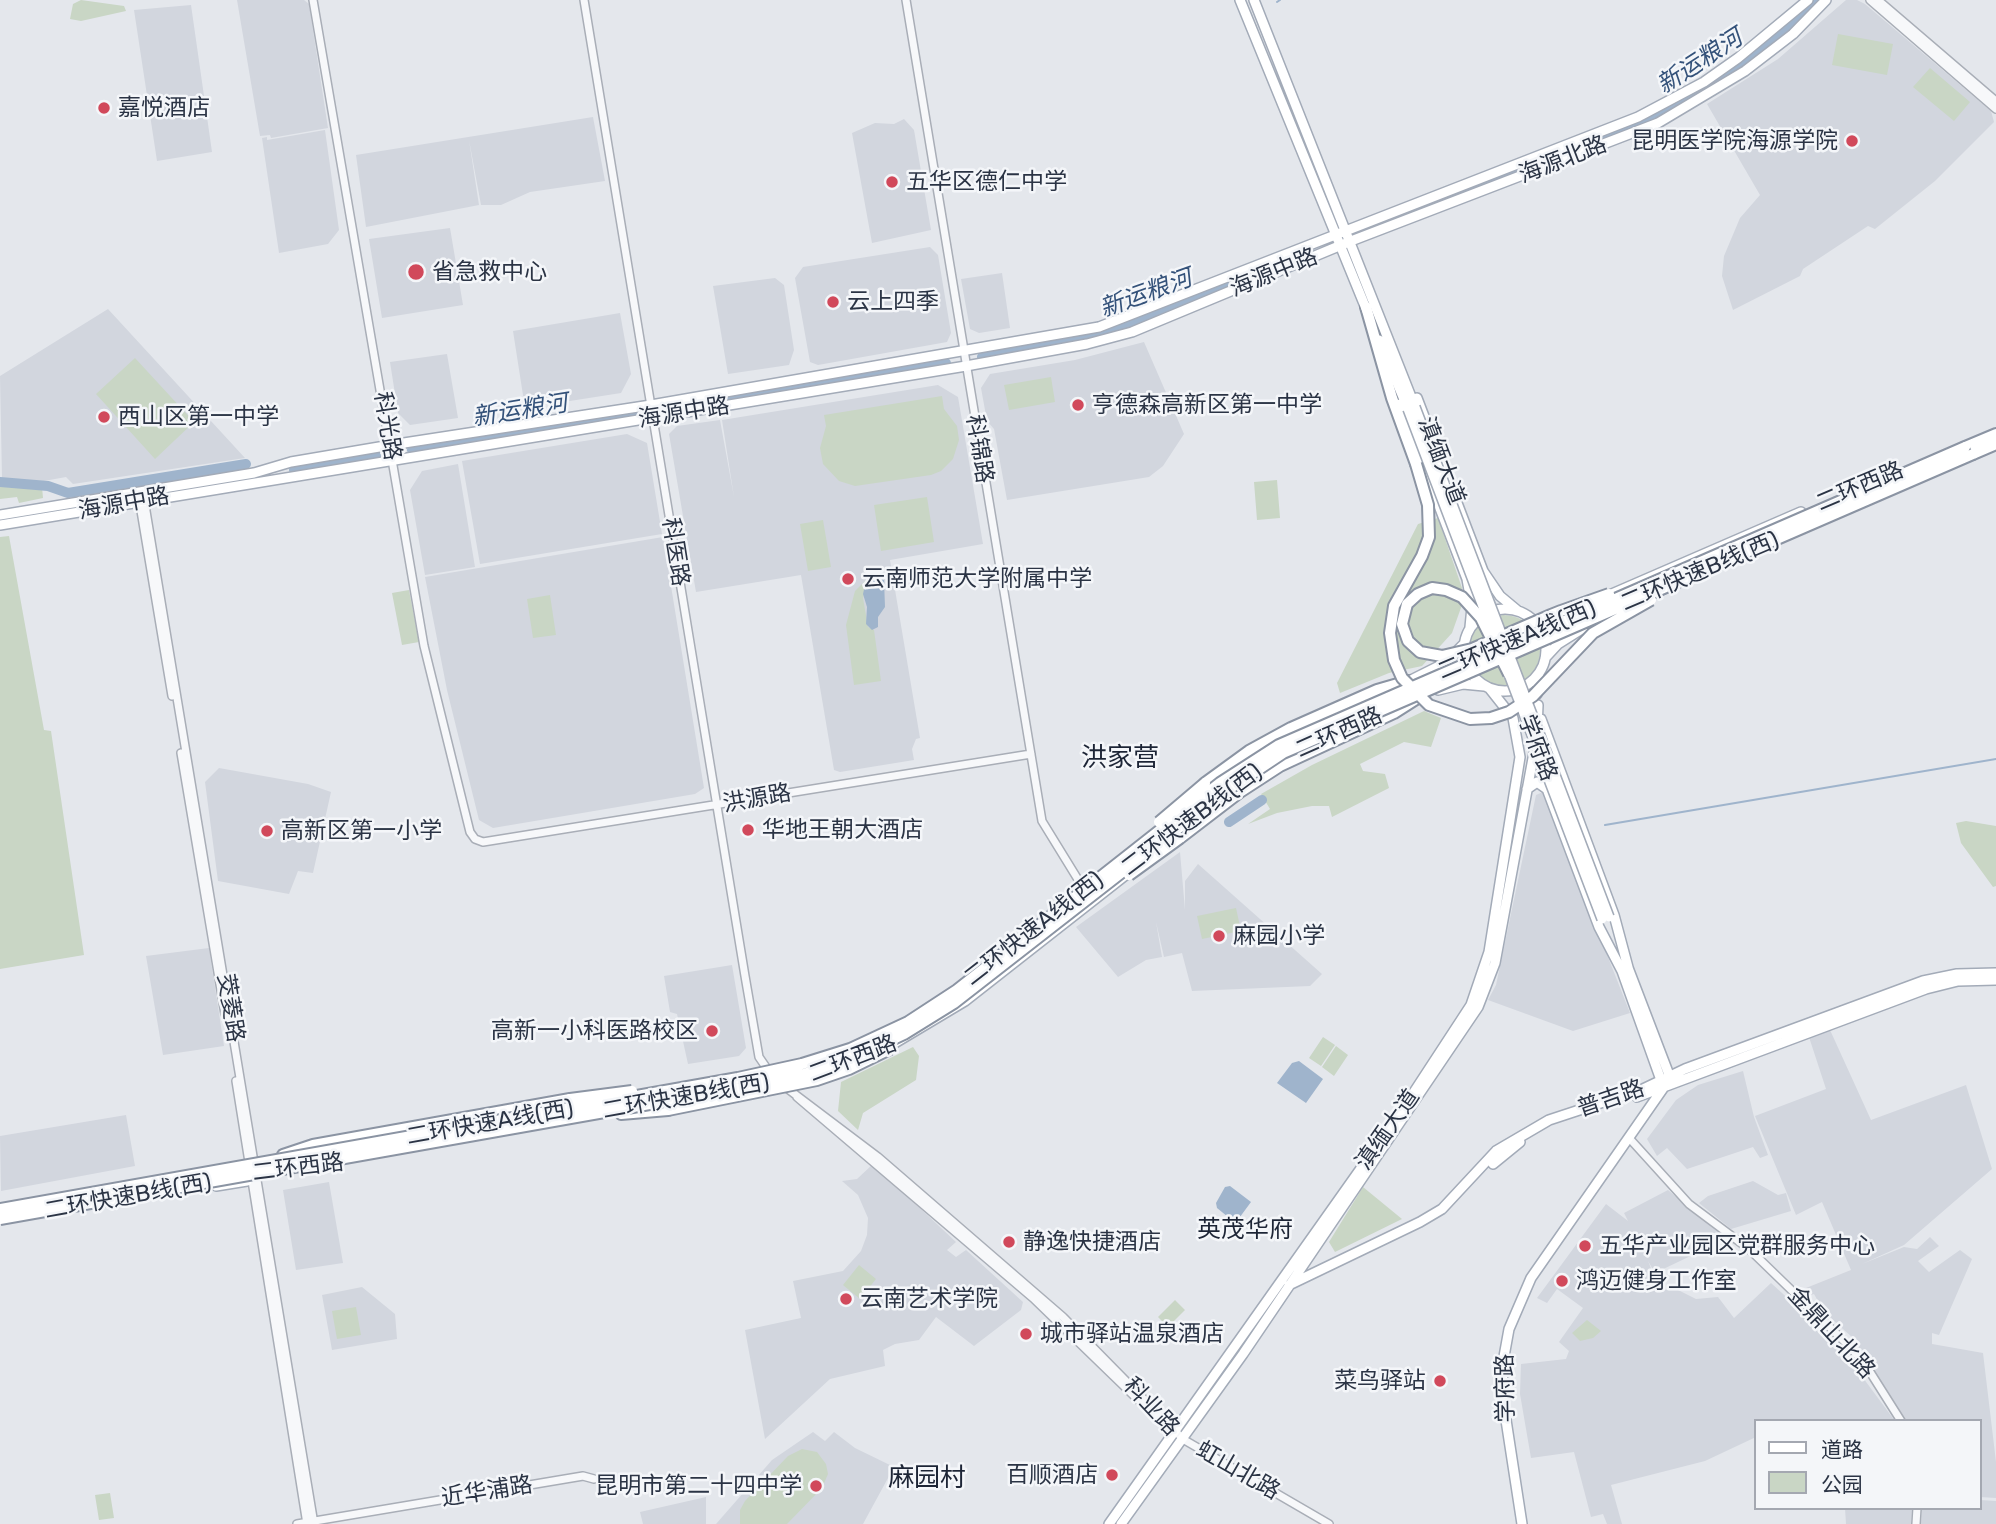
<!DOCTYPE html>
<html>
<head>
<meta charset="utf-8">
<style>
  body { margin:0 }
  #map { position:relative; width:1996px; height:1524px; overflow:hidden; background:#e4e7ec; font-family:Rubik,"Noto Sans SC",sans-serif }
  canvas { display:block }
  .legend { position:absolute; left:1754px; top:1419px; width:228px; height:91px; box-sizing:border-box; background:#f4f6f9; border:2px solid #a4a8b1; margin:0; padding:9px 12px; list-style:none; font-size:21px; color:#2b3445 }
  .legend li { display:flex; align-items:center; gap:14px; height:35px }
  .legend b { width:35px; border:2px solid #a4a8b1 }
</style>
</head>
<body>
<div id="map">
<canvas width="1996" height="1524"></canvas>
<ul class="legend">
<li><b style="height:9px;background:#fff"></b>道路</li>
<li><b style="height:19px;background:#c9d6c5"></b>公园</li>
</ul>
</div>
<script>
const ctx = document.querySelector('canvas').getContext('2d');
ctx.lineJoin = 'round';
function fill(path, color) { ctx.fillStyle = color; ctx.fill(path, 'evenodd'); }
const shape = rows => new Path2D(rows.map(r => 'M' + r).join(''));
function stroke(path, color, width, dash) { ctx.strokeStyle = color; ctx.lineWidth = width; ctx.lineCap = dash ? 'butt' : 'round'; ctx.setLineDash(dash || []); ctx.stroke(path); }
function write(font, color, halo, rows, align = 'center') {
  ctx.font = font + ' Rubik,"Noto Sans SC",sans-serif'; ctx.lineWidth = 5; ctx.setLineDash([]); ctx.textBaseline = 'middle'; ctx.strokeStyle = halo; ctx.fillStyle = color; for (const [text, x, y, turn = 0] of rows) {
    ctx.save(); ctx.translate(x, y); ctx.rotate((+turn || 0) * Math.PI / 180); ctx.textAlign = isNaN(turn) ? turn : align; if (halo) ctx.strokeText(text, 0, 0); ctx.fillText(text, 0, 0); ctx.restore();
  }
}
const built = shape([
  [237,0,304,0,309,4,328,128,271,138,270,135,260,136],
  [1846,0,1857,0,1865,4,1991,111,1994,122,1935,181,1875,229,1868,226,1803,269,1800,276,1733,310,1722,276,1724,256,1740,218,1760,195,1707,104,1778,59],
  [191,5,212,152,157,161,134,10],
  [593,117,605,181,530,192,501,205,481,205,469,140,479,205,366,227,356,155],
  [904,119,914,130,931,230,872,243,852,133,875,123,894,124],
  [325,130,339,230,328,244,279,253,262,138,267,137,267,140],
  [450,228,463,305,382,318,369,239],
  [930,247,938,255,951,333,947,342,818,365,810,362,795,278,803,267],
  [1002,273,1010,328,979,333,970,329,961,279],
  [775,278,784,285,794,350,789,365,728,374,713,286],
  [108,309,245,458,73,484,66,477,44,481,2,478,0,376],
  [620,313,631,374,621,393,525,408,513,331],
  [1144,342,1184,434,1163,466,1149,477,1007,500,994,429,987,421,981,388,990,374,1075,360],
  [447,354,458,418,410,425,398,413,390,362],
  [938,385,958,397,983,544,890,560,920,738,916,739,912,749,914,760,840,772,834,770,801,575,696,592,669,434,677,426,720,420,734,497,722,420],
  [627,434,647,443,662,534,480,564,462,461],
  [458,464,475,567,425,575,410,490,422,471],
  [663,537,704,788,695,794,493,828,479,820,447,690,425,577],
  [219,768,308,784,331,792,313,873,298,871,289,894,218,881,205,782],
  [1543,792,1630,1013,1573,1031,1488,1000,1496,985,1536,795],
  [1180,852,1185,910,1185,881,1198,864,1322,974,1310,986,1192,991,1182,953,1164,957,1156,922,1162,957,1146,960,1118,977,1076,927],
  [209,948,224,1046,163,1055,146,956],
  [732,965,746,1048,739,1056,688,1064,677,1014,670,1012,664,976],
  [1830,1030,1871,1120,1966,1085,1992,1169,1904,1245,1862,1264,1904,1247,1917,1249,1930,1237,1939,1246,1918,1261,1929,1272,1960,1250,1972,1259,1939,1335,1932,1333,1932,1344,1983,1353,1996,1462,1996,1498,1980,1497,1980,1421,1904,1421,1853,1338,1824,1312,1814,1294,1807,1296,1801,1290,1851,1270,1822,1202,1796,1215,1755,1116,1826,1089,1809,1037],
  [1743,1071,1754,1117,1768,1155,1760,1158,1753,1147,1687,1169,1667,1148,1657,1156,1647,1139,1676,1100,1698,1085],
  [126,1115,135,1166,1,1191,0,1136],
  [873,1164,956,1242,947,1250,956,1257,966,1250,1023,1302,1021,1310,974,1346,936,1317,919,1340,895,1344,883,1350,885,1366,830,1379,765,1439,745,1330,801,1318,793,1281,843,1271,861,1251,867,1235,868,1218,858,1195,842,1181,857,1179],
  [1753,1181,1778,1195,1786,1193,1791,1211,1731,1229,1699,1203,1708,1196],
  [329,1182,343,1263,296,1270,283,1190],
  [1668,1190,1726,1239,1655,1273,1648,1261,1660,1290,1676,1289,1696,1299,1718,1297,1734,1318,1771,1283,1838,1344,1895,1421,1756,1421,1756,1437,1705,1461,1611,1485,1622,1524,1607,1524,1603,1514,1591,1517,1574,1452,1531,1458,1520,1394,1521,1364,1566,1359,1569,1351,1559,1342,1583,1308,1557,1289,1547,1303,1537,1298,1606,1204,1628,1221,1624,1213],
  [362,1287,395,1314,397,1339,332,1350,322,1295],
  [813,1432,825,1441,834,1432,855,1448,894,1467,863,1524,716,1524,772,1460],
  [706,1497,706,1524,643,1524,640,1512],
  [1980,1500,1996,1501,1996,1524,1921,1524,1922,1508,1980,1508],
  [1845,1508,1912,1508,1911,1524,1846,1524]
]);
const green = shape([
  [81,0,124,6,126,11,81,21,70,19,73,4],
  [1838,34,1893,44,1887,75,1832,65],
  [1930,68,1970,102,1954,121,1913,87],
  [135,358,194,422,155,459,96,394],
  [1051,377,1055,402,1009,410,1004,385],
  [942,396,944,409,957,426,959,440,953,459,941,471,931,475,855,486,839,481,823,464,820,448,826,426,824,415],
  [1277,480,1280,518,1257,520,1254,482],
  [0,484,42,487,43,498,19,503,17,497,0,499],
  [927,497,934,542,881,551,874,505],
  [1438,518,1462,588,1463,602,1452,633,1422,666,1389,673,1340,693,1337,683,1418,524],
  [823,520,831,567,808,571,800,524],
  [9,536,44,730,51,731,84,955,0,969,0,537],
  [866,580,868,581,863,598,868,627,874,630,881,681,854,685,846,625,855,591],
  [409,590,419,642,402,645,392,593],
  [550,595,556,635,533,638,527,599],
  '1468 651a36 36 0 1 1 72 0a36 36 0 1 1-72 0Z',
  [1424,711,1441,718,1431,747,1404,742,1360,764,1363,771,1385,774,1389,788,1332,817,1329,806,1312,806,1277,813,1248,824,1270,809,1261,794,1312,765],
  [1966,821,1996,826,1996,886,1993,887,1961,843,1956,823],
  [1236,908,1241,931,1202,939,1197,916],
  [1323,1037,1335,1045,1321,1066,1309,1058],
  [1336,1046,1348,1055,1334,1076,1322,1067],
  [913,1047,919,1056,916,1080,863,1113,858,1130,838,1111,841,1082],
  [1363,1187,1402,1219,1335,1252,1329,1242],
  [859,1265,876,1279,860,1299,843,1285],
  [1175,1300,1185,1310,1168,1327,1158,1317],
  [356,1307,361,1335,337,1339,332,1311],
  [1587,1320,1601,1331,1593,1338,1580,1341,1572,1333],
  [802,1449,817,1452,826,1464,828,1474,822,1488,787,1524,740,1524,740,1510,745,1501,788,1456],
  [110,1493,114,1518,99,1520,95,1495]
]);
const water = shape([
  [875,578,884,580,885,607,878,617,878,627,872,630,866,624,867,607,863,594,865,585],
  [1299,1061,1323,1079,1306,1103,1277,1083,1292,1063],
  [1230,1186,1251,1202,1237,1221,1233,1221,1217,1208,1216,1203,1225,1187]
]);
const stream = shape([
  [1277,2,1280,0],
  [1605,825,1996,759]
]);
const river = shape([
  [1556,155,1677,106,1730,72,1787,29,1817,0],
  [1370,228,1535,163],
  [982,357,1108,333,1302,257],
  [670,407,946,363],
  [412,450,635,413],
  [294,470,376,456],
  [0,482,48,486,68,493,246,464],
  [1229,822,1262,800]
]);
const minor = shape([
  [313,0,424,646,470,832,475,839,483,842,1031,754],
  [584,0,745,976,759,1057,770,1073],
  [906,0,1042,821,1082,886],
  [1870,0,1996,109],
  [1878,0,1996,101],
  [138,493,172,696],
  [144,499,314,1524],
  [181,753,225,1014],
  [236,1081,307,1524],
  [784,1086,878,1157,1063,1317,1183,1439],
  [797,1097,1033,1298,1161,1422],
  [1630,1139,1689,1204,1749,1249,1848,1345,1865,1364,1901,1421],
  [1181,1438,1329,1524],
  [297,1524,583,1476,594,1479],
  [1916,1524,1917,1508]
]);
const major = shape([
  [1240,0,1367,311],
  [1254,0,1415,407],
  [1379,340,1408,409],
  [1417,398,1483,571,1500,596,1518,611],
  [1400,404,1467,579,1472,607,1470,627],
  [0,515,254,473,291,462,391,445,651,405,1099,327,1638,117,1704,82,1738,58,1808,0],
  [0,525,966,366,1087,344,1132,332,1351,241,1658,123,1745,71,1793,34,1826,0],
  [1605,597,1801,512],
  '1464 650a41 41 0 1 1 82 0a41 41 0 1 1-82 0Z',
  [1545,658,1558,644,1585,627],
  [1405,683,1445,663,1464,644],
  [1438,690,1463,684,1484,686],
  [1537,694,1539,673],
  [1541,719,1614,915,1629,971],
  [1537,728,1538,705],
  [1527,789,1537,782,1547,789,1599,927,1623,973],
  [1627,965,1671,1080],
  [1622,971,1662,1083],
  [883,1050,965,1001,1132,870],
  [1637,1097,1926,989,1958,981,1996,980],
  [1493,1164,1520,1142],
  [216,1186,247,1181],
  [1289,1285,1420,1222,1442,1209,1496,1151,1549,1120,1643,1089,1685,1069,1923,981,1957,974,1996,973],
  [1109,1524,1403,1109,1471,1005,1489,952,1520,757,1513,718,1490,689],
  [1121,1524,1243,1354,1478,1007,1495,963,1536,742],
  [1522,1524,1502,1394,1503,1362,1509,1329,1531,1278,1664,1087]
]);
const highway = shape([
  [1366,307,1392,398,1416,464],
  [1965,447,1996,434],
  [1973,454,1996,444],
  [1205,783,1249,751,1291,728,1377,690,1408,681],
  [1180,838,1240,792,1280,766,1394,713,1416,699],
  [621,1114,668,1110],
  [283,1155,313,1145,570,1099]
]);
const majorBridge = shape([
  [1415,407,1609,917],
  [1408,409,1493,633],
  [1507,669,1602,919]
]);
const highwayBridge = shape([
  [1416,464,1428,505,1429,537,1422,556,1394,606,1390,633,1394,660,1402,678,1429,705,1470,719,1491,718,1509,712,1533,696,1593,633,1651,600],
  [1509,674,1481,618,1462,597,1446,590,1432,588,1418,594,1407,604,1402,624,1408,641,1420,652,1442,656,1472,649,1551,615,1561,611,1609,594],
  [1159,822,1205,783],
  [1129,875,1180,838],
  [570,1099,632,1091],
  [668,1110,817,1080,849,1069,890,1049],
  [0,1209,738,1078,802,1064,850,1049,908,1022,957,990,1220,783,1279,745,1965,447],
  [0,1219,740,1088,804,1074,853,1058,904,1034,954,1003,1226,791,1283,753,1973,454]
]);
const markers = [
  [104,108,7,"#d1495b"],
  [1852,141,7,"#d1495b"],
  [892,182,7,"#d1495b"],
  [416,272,9,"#d1495b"],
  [833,302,7,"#d1495b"],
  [1078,405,7,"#d1495b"],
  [104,417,7,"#d1495b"],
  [848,579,7,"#d1495b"],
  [748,830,7,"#d1495b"],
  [267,831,7,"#d1495b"],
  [1219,936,7,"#d1495b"],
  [712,1031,7,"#d1495b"],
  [1009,1242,7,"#d1495b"],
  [1585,1246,7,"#d1495b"],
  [1562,1281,7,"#d1495b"],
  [846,1299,7,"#d1495b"],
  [1026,1334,7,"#d1495b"],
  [1440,1381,7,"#d1495b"],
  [1112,1475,7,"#d1495b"],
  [816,1486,7,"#d1495b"]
];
const poiNames = [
  ["嘉悦酒店",118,108],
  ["昆明医学院海源学院",1838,141,"right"],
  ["五华区德仁中学",906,182],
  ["省急救中心",432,272],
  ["云上四季",847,302],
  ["亨德森高新区第一中学",1092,405],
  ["西山区第一中学",118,417],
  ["云南师范大学附属中学",862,579],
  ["华地王朝大酒店",762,830],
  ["高新区第一小学",281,831],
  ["麻园小学",1233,936],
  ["高新一小科医路校区",698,1031,"right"],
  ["静逸快捷酒店",1023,1242],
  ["五华产业园区党群服务中心",1599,1246],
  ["鸿迈健身工作室",1576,1281],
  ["云南艺术学院",860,1299],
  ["城市驿站温泉酒店",1040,1334],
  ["菜鸟驿站",1426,1381,"right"],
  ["百顺酒店",1098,1475,"right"],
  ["昆明市第二十四中学",802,1486,"right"]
];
const streetNames = [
  ["海源北路",1563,160,-21],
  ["海源中路",1274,273,-22],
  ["海源中路",684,413,-9],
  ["科光路",387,426,81],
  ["科锦路",979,449,81],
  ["滇缅大道",1441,461,69],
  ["二环西路",1860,487,-23],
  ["海源中路",124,504,-10],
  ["科医路",675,552,81],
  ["二环快速B线(西)",1700,572,-23],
  ["二环快速A线(西)",1517,640,-23],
  ["二环西路",1339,733,-24],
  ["学府路",1537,748,69],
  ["洪源路",757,799,-10],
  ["二环快速B线(西)",1192,820,-37],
  ["二环快速A线(西)",1034,929,-38],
  ["茭菱路",230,1008,81],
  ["二环西路",853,1059,-21],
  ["二环快速B线(西)",686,1097,-10],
  ["普吉路",1611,1099,-19],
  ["二环快速A线(西)",490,1123,-10],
  ["滇缅大道",1388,1130,-55],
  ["二环西路",298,1168,-7],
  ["二环快速B线(西)",128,1197,-10],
  ["金鼎山北路",1831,1333,47],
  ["学府路",1506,1388,-91],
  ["科业路",1151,1407,47],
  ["虹山北路",1238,1471,30],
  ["近华浦路",487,1492,-9]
];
const waterNames = [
  ["新运粮河",1700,62,-33],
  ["新运粮河",1146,294,-20],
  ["新运粮河",520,411,-9]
];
const neighbourhoodNames = [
  ["英茂华府",1245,1230]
];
const quarterNames = [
  ["洪家营",1120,758],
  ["麻园村",927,1478]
];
fill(built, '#d2d6de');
fill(green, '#c9d6c5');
fill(water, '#9fb4cc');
stroke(stream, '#9fb4cc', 2);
stroke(river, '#9fb4cc', 10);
stroke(minor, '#a9aeb7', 10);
stroke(major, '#a3abb8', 12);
stroke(highway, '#8b94a3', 14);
stroke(minor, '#f7f8fa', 7);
stroke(major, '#fff', 9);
stroke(highway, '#fff', 10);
stroke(majorBridge, '#a3abb8', 12, []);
stroke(highwayBridge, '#8b94a3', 14, []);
stroke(majorBridge, '#fff', 9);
stroke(highwayBridge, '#fff', 10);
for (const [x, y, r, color] of markers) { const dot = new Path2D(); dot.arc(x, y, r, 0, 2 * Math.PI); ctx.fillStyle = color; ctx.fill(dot); stroke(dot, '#f4f6f9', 2.5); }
write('23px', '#2b3445', '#f4f6f9', poiNames, 'left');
write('23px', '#2b3445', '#f4f6f9', streetNames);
write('italic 24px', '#34527a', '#f4f6f9', waterNames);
write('24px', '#1d2536', '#f4f6f9', neighbourhoodNames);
write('26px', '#1d2536', '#f4f6f9', quarterNames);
</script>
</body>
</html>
